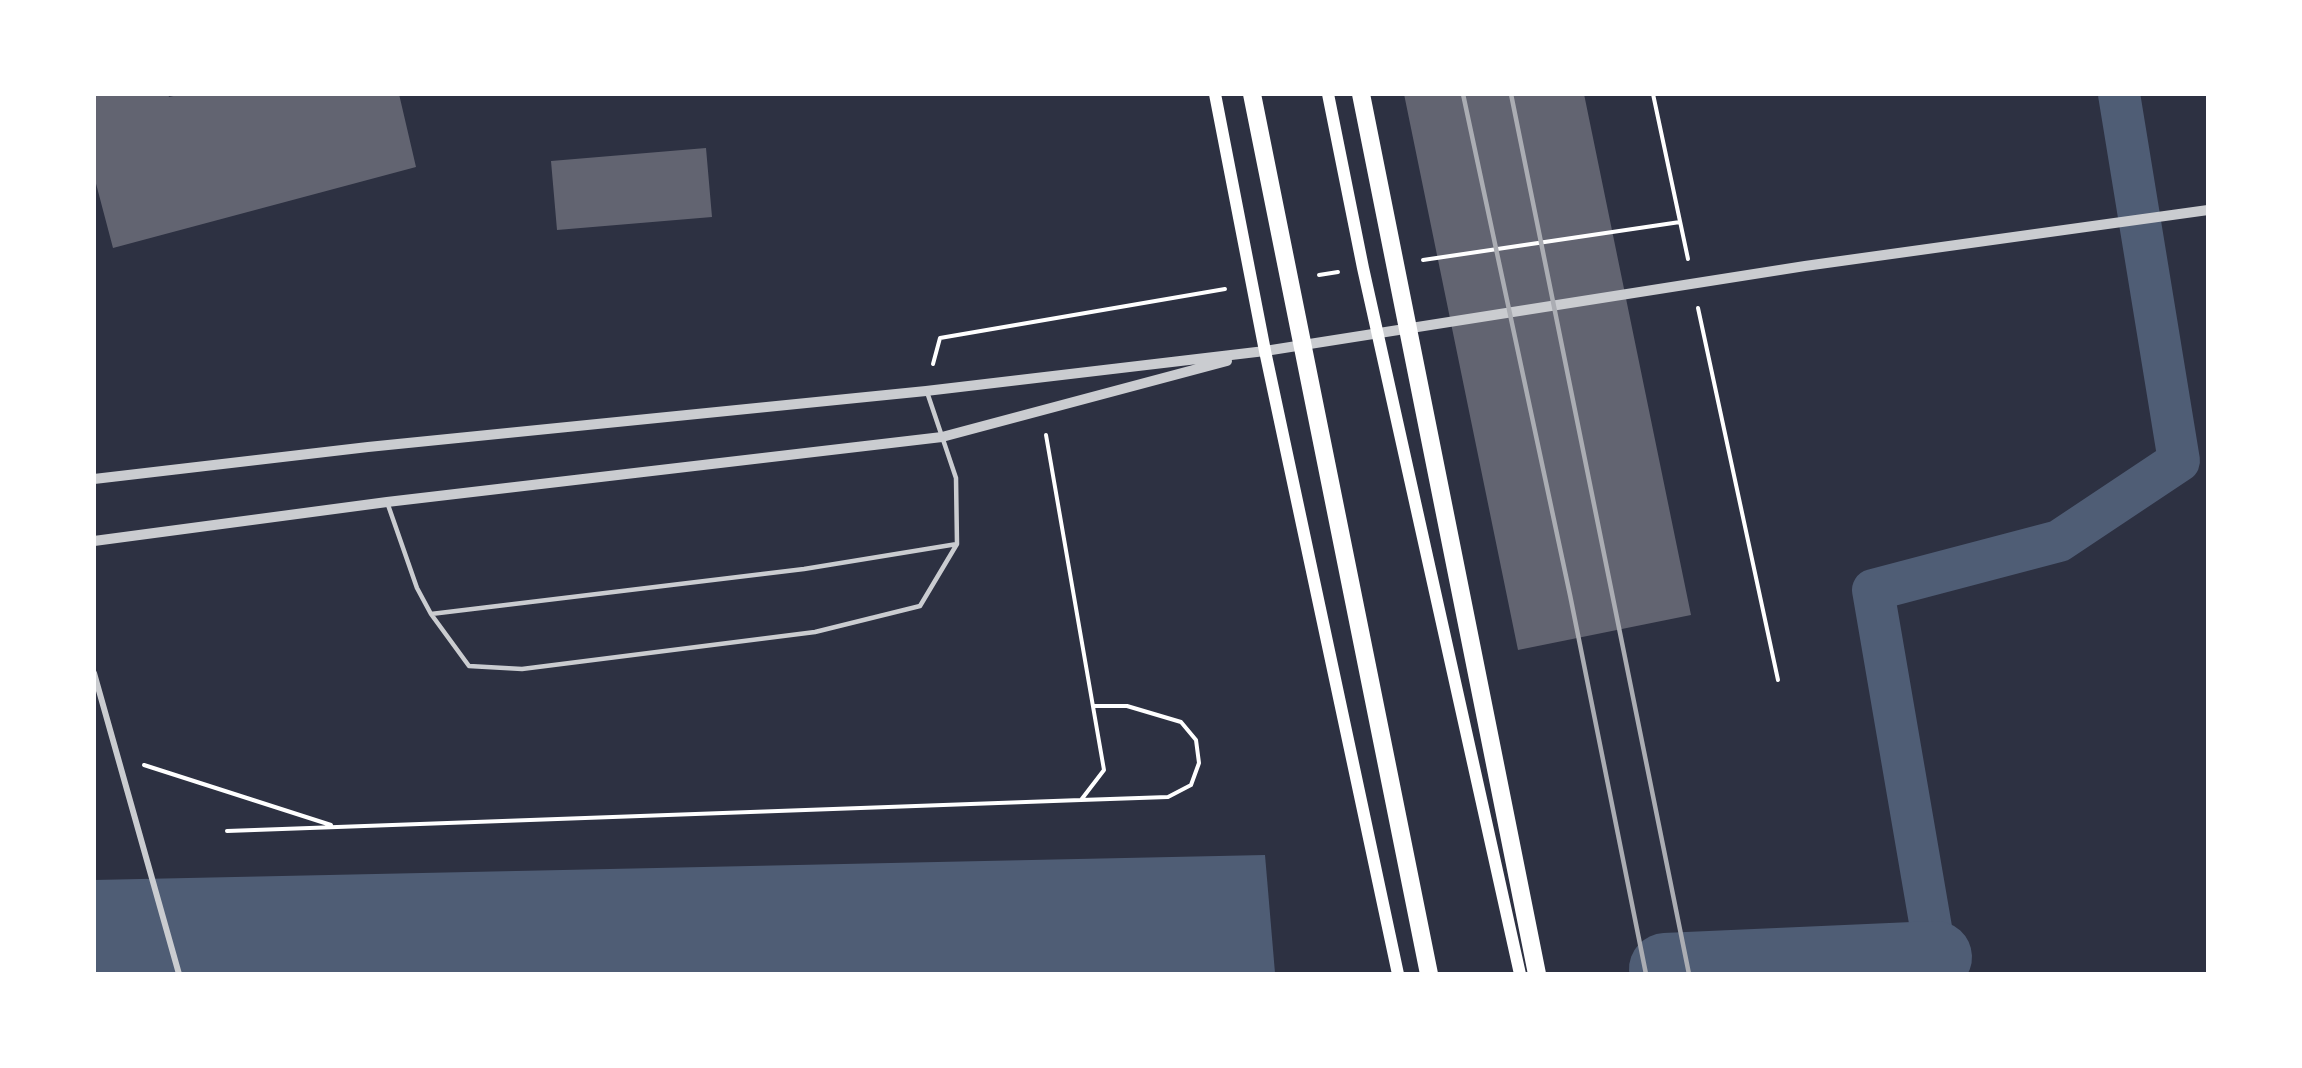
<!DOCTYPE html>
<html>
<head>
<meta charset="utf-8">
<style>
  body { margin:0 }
  #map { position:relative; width:2302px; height:1068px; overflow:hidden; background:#2d3142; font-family:Karla,sans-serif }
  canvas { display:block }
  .frame { position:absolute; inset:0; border:96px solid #fff; pointer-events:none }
</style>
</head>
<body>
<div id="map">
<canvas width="2302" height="1068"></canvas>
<div class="frame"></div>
</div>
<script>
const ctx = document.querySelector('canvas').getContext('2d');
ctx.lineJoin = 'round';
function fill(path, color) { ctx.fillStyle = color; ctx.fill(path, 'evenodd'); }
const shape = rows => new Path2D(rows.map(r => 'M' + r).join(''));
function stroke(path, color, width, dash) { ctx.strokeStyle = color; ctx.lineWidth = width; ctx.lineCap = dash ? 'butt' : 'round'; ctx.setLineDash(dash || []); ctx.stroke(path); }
const water = shape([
  [1265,855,1275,973,95,973,94,880]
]);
const canal = shape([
  [1936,957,1873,590,2059,541,2179,461,2119,94]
]);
const river = shape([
  [1665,969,1936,957]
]);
const building = shape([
  [94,94,168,94,169,97,182,94,399,94,416,167,113,248,94,176],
  [1404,94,1584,94,1691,615,1518,650],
  [706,148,712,217,557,230,551,161]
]);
const path = shape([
  [1653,94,1688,259],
  [1423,260,1680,222],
  [1319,275,1338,272],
  [1698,308,1778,680],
  [933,364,940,338,1225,289],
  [144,765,331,825],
  [1081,800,1168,797,1191,785,1199,763,1196,740,1181,722,1127,706,1093,706],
  [227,831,1081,800,1104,770,1046,435]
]);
const service = shape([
  [387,502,417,588,431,614,469,666,522,669,815,632,920,606,957,544,956,478,927,392],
  [431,614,804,569,957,544]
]);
const minor = shape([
  [94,673,179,974]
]);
const tertiary = shape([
  [94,479,368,447,926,391,1265,351,1805,266,2208,210],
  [94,541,387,502,942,437,1227,361]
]);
const secondary = shape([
  [1215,94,1265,351,1398,974],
  [1328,94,1363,268,1520,974]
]);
const motorway = shape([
  [1252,94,1429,974],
  [1361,94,1537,974]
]);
const rail = shape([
  [1463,94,1570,595,1646,974],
  [1511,94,1689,974]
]);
fill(water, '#4f5d75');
stroke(canal, '#4f5d75', 42);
stroke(river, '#4f5d75', 72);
fill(building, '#626471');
stroke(path, '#fff', 4);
stroke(service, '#caccd0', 4.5);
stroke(minor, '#caccd0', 6);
stroke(tertiary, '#caccd0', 10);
stroke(secondary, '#fff', 12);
stroke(motorway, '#fff', 18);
stroke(rail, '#abadb3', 4.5);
</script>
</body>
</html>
